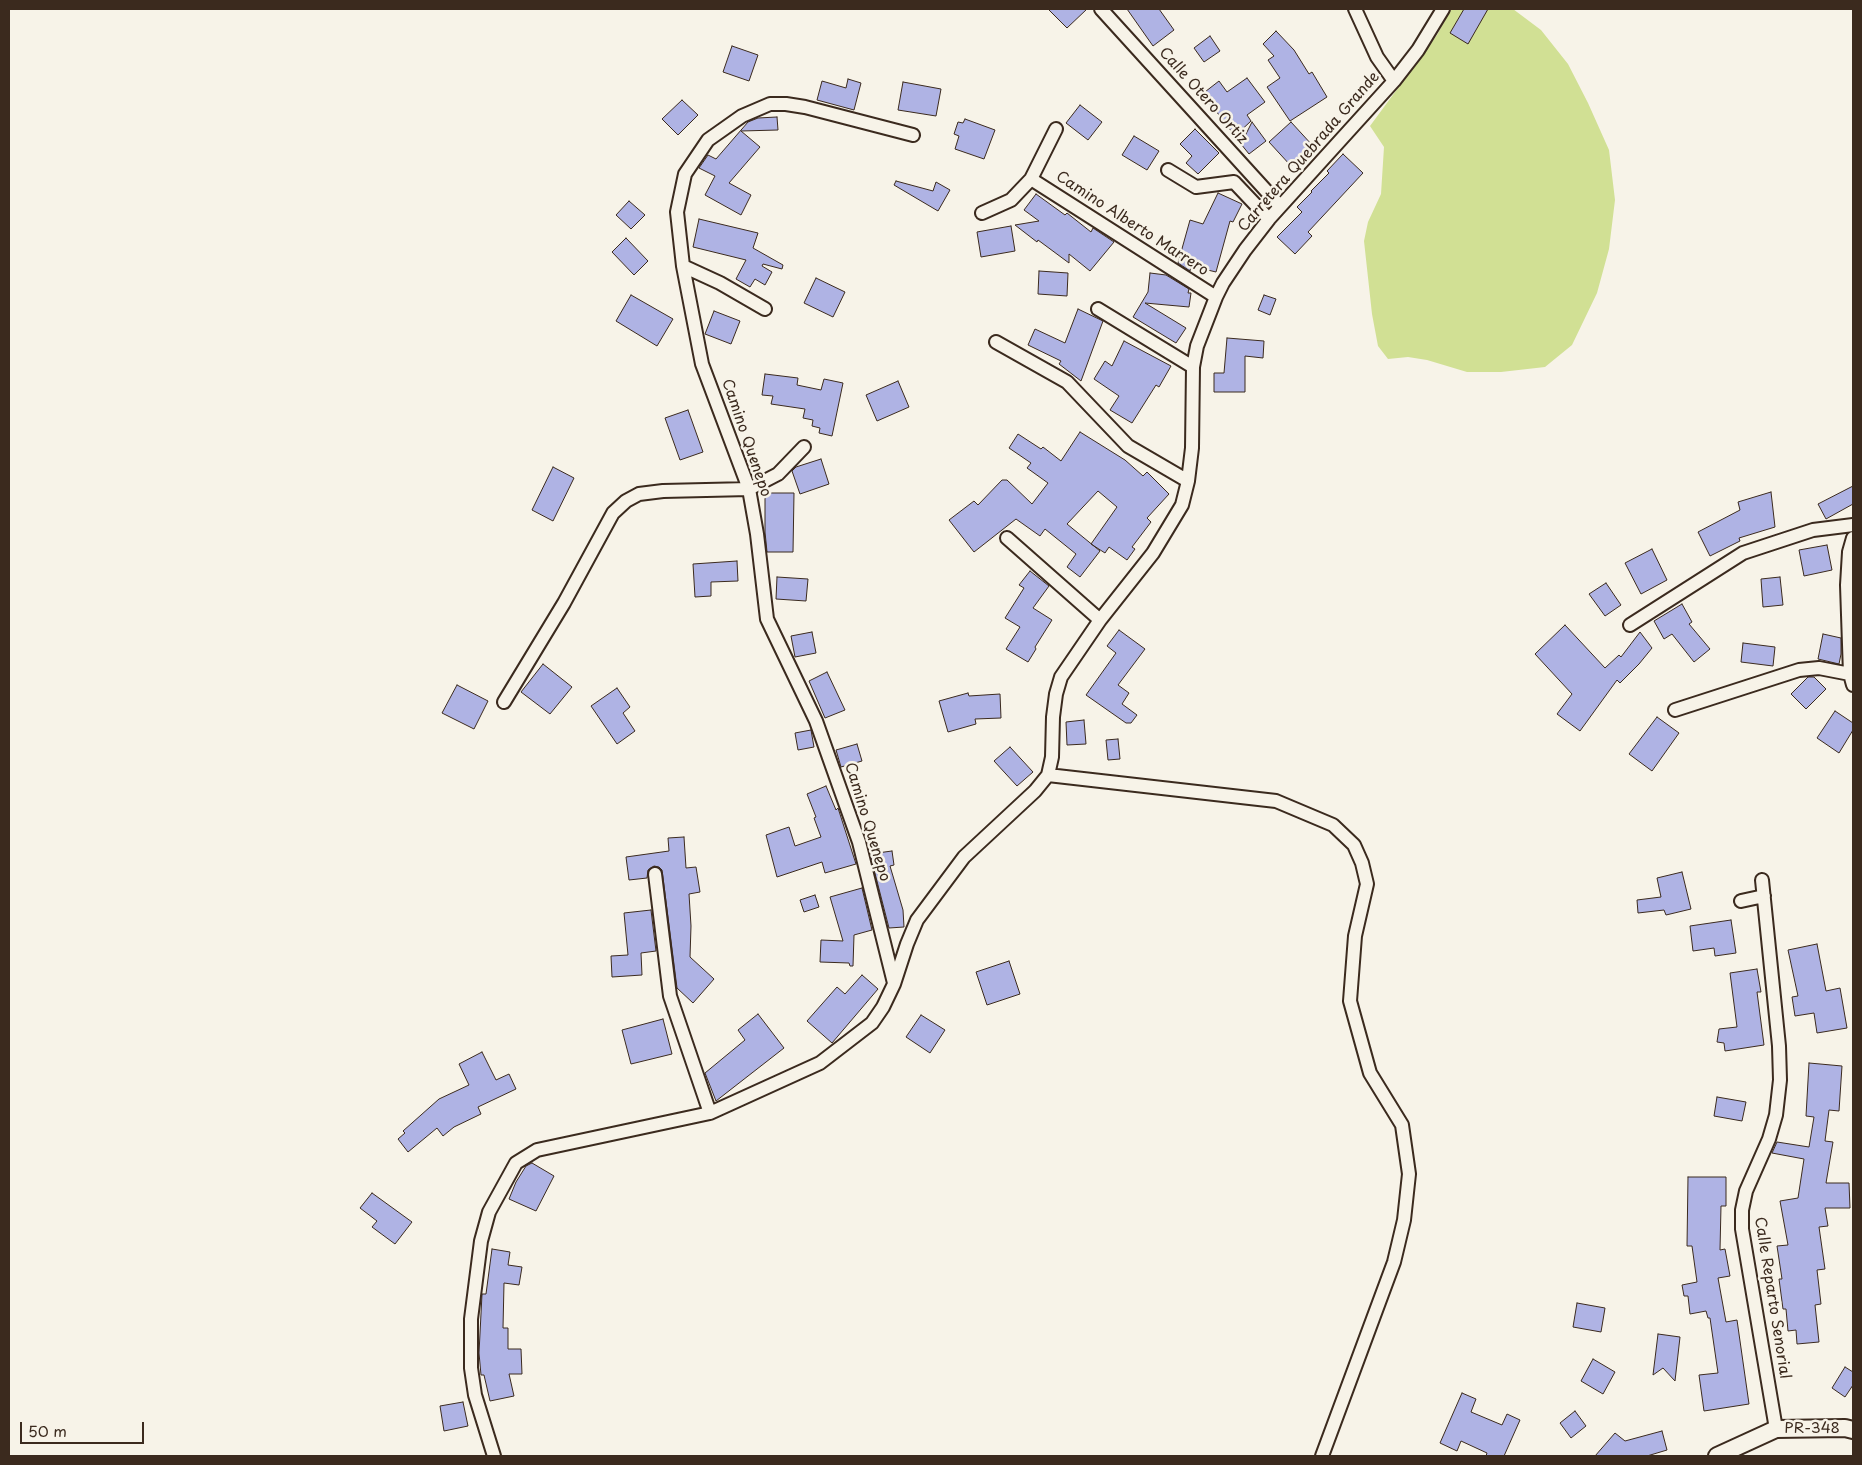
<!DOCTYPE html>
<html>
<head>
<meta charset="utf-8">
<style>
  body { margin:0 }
  #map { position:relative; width:1862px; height:1465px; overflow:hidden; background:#f7f3e8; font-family:"Playpen Sans",sans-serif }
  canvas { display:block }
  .frame { position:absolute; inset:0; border:10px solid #3b2a1e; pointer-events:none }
  .scale { position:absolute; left:20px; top:1422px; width:124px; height:22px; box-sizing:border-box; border:2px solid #3b2a1e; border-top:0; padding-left:6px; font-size:15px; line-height:18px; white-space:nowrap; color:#3b2a1e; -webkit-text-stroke:4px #f7f3e8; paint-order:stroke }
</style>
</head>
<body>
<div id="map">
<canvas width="1862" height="1465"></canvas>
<div class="frame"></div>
<div class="scale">50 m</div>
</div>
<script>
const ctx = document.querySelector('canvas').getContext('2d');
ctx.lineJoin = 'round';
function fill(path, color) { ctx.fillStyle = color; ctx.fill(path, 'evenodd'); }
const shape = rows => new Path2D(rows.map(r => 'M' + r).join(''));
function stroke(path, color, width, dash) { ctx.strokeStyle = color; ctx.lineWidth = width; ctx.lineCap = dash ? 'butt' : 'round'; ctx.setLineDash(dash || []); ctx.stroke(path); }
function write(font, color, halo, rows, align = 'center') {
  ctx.font = font + ' "Playpen Sans",sans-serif'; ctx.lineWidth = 5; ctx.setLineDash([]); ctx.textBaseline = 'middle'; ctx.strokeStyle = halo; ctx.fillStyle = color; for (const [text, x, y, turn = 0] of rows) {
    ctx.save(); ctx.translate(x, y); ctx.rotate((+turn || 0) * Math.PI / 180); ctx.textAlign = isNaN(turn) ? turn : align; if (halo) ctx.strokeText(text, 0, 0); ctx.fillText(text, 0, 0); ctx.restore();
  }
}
const green = shape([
  [1451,9,1513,9,1541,30,1568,64,1588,103,1609,150,1615,200,1609,249,1597,293,1572,345,1545,367,1501,372,1467,372,1427,360,1408,357,1388,359,1378,346,1372,314,1364,241,1368,222,1381,194,1384,147,1370,126,1437,35]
]);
const building = shape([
  [1048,9,1087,9,1067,28,1048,9],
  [1127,9,1159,9,1174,30,1153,46,1127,9],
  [1464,9,1488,9,1468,44,1450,33,1464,9],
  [1276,31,1294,50,1309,74,1312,72,1327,97,1290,121,1267,87,1280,78,1268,60,1274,56,1263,44,1276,31],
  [1210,36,1220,51,1204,62,1194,48,1210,36],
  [732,46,758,55,749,81,723,72,732,46],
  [1247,78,1265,102,1247,115,1251,121,1235,136,1216,111,1215,112,1201,95,1219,81,1227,92,1247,78],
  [848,79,861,83,854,110,817,100,822,81,846,88,848,79],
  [903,82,941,89,936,116,898,110,903,82],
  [682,100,698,115,678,135,662,119,682,100],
  [1080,105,1102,122,1088,140,1066,123,1080,105],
  [777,117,778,130,741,131,760,147,729,183,751,195,741,215,705,195,715,176,699,168,708,155,716,159,748,122,758,118,777,117],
  [965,119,995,130,984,159,955,149,959,136,954,134,958,122,963,123,965,119],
  [1252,122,1266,141,1249,154,1241,144,1252,122],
  [1291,122,1313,146,1291,166,1269,142,1291,122],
  [1195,129,1219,153,1198,174,1186,163,1192,156,1180,144,1195,129],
  [1134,136,1159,151,1147,170,1122,155,1134,136],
  [1343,154,1363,173,1308,232,1312,236,1295,254,1277,237,1302,212,1297,207,1312,192,1311,191,1329,173,1327,171,1343,154],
  [896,181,933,191,936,182,950,190,938,211,894,185,896,181],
  [1218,193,1242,204,1233,222,1230,221,1216,272,1191,266,1190,271,1178,263,1190,220,1203,224,1218,193],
  [1036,194,1065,215,1067,213,1091,232,1093,228,1114,242,1090,271,1069,254,1069,263,1038,240,1037,242,1015,225,1039,221,1024,210,1036,194],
  [629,201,645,215,631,229,616,215,629,201],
  [699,219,758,233,753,248,783,265,782,269,763,264,762,266,772,272,765,285,755,279,750,287,736,279,746,260,693,247,699,219],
  [1011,226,1015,251,981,257,977,232,1011,226],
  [626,238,648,261,634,275,612,252,626,238],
  [1039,271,1068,273,1067,296,1038,294,1039,271],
  [1150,273,1166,275,1189,289,1188,293,1191,293,1189,307,1145,303,1186,328,1176,343,1133,317,1148,292,1150,273],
  [816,278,845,292,833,317,804,303,816,278],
  [631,295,673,319,657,346,616,321,631,295],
  [1264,295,1276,299,1270,315,1258,310,1264,295],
  [1078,309,1103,321,1081,381,1059,364,1061,361,1028,345,1035,329,1065,343,1078,309],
  [714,311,740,321,731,344,705,334,714,311],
  [1227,338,1264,341,1263,358,1245,356,1245,392,1214,392,1214,373,1224,373,1227,338],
  [1124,341,1171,366,1159,387,1156,385,1132,423,1110,410,1119,396,1094,379,1105,361,1112,366,1124,341],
  [765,374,798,378,797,385,821,390,824,379,843,383,832,436,819,433,820,428,812,426,813,420,803,418,805,409,771,404,773,396,762,395,765,374],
  [898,381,909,407,877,421,866,395,898,381],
  [688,410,703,452,680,460,665,418,688,410],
  [1080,432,1125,460,1143,476,1147,472,1169,494,1147,518,1151,522,1132,547,1135,549,1127,560,1109,547,1105,553,1091,544,1117,507,1098,491,1067,524,1100,551,1080,577,1067,567,1076,554,1045,529,1040,536,1016,519,974,552,949,520,974,501,978,505,1002,480,1007,480,1032,504,1048,483,1027,468,1031,463,1009,448,1018,434,1041,449,1043,447,1061,461,1080,432],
  [821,459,829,484,800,494,792,471,796,467,821,459],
  [553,467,574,478,553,521,532,510,553,467],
  [1853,486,1853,504,1826,519,1818,504,1853,486],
  [1771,492,1775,527,1739,538,1740,541,1710,556,1698,532,1740,510,1738,502,1771,492],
  [765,493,794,493,793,552,767,552,765,532,765,493],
  [1827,545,1832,570,1804,576,1799,550,1827,545],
  [1652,549,1667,580,1641,594,1625,563,1652,549],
  [737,561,738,581,711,582,711,596,695,597,693,564,737,561],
  [1030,571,1049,586,1033,608,1052,620,1035,647,1036,649,1028,662,1006,649,1020,627,1005,618,1024,588,1019,585,1030,571],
  [777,577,808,579,806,601,776,599,777,577],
  [1780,577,1783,605,1763,607,1761,579,1780,577],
  [1606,583,1621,605,1605,616,1589,594,1606,583],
  [1682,604,1692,622,1689,624,1710,649,1694,662,1672,634,1664,639,1654,621,1682,604],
  [1565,625,1605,668,1619,655,1621,657,1640,632,1652,648,1639,664,1620,683,1617,680,1580,731,1557,714,1572,694,1535,654,1565,625],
  [1119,630,1145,649,1118,685,1129,693,1122,704,1137,715,1131,723,1126,723,1086,695,1116,653,1107,646,1119,630],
  [812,632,816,653,795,657,791,636,812,632],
  [1823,634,1841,638,1841,654,1839,664,1818,659,1823,634],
  [1743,643,1775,647,1773,666,1741,662,1743,643],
  [543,664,572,687,550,714,521,692,543,664],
  [827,672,845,710,825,718,809,681,827,672],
  [1808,677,1814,677,1826,689,1806,709,1791,694,1808,677],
  [457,685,488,701,474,729,442,713,457,685],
  [617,688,630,707,623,713,635,731,617,744,591,706,617,688],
  [968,693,969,696,1000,694,1001,718,975,719,976,724,948,732,939,701,968,693],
  [1835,711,1853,723,1853,730,1839,753,1817,738,1835,711],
  [1657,717,1679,733,1652,771,1629,754,1657,717],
  [1084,720,1086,744,1067,745,1066,722,1084,720],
  [811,730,814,747,798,750,795,733,811,730],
  [1118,739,1120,759,1108,760,1106,740,1118,739],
  [857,744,862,761,841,767,836,750,857,744],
  [1010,747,1033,772,1017,786,994,761,1010,747],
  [826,786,836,810,838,808,856,864,825,873,822,862,777,877,766,835,789,827,795,846,821,837,814,818,816,817,807,794,826,786],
  [684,837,686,868,696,867,700,892,689,894,691,926,690,957,714,979,693,1003,677,988,662,870,659,867,654,866,648,870,647,878,629,880,626,857,669,851,668,838,684,837],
  [892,851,894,865,890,866,903,910,904,927,889,928,870,854,892,851],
  [1682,872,1691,909,1666,915,1664,910,1638,913,1637,900,1661,897,1657,878,1682,872],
  [862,888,872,930,854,935,853,966,850,966,849,963,820,962,821,940,843,941,830,897,862,888],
  [815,895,819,907,804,912,800,900,815,895],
  [651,910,656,951,641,953,642,975,612,977,611,956,628,955,624,913,651,910],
  [1731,920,1736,953,1715,956,1714,948,1693,951,1690,926,1731,920],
  [1817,944,1826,991,1840,988,1847,1028,1817,1033,1814,1013,1795,1016,1792,997,1798,996,1788,950,1817,944],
  [1009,961,1020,994,987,1005,976,972,1009,961],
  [1757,969,1761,992,1757,992,1764,1045,1725,1051,1724,1043,1717,1042,1719,1029,1737,1027,1730,973,1757,969],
  [862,975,878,989,832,1043,807,1021,837,987,845,994,862,975],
  [758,1014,784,1048,716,1101,705,1073,745,1040,738,1030,758,1014],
  [921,1015,945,1030,930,1053,906,1037,921,1015],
  [663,1019,672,1054,631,1064,622,1030,663,1019],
  [482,1052,496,1080,509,1074,516,1089,478,1107,481,1114,454,1127,443,1136,437,1128,408,1152,398,1139,405,1133,403,1131,439,1099,469,1085,459,1064,482,1052],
  [1809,1063,1842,1066,1839,1111,1829,1110,1825,1141,1833,1142,1826,1183,1849,1183,1850,1208,1825,1208,1828,1226,1819,1227,1825,1269,1817,1270,1821,1304,1815,1305,1819,1342,1797,1344,1796,1330,1788,1331,1786,1309,1783,1309,1779,1279,1782,1279,1777,1246,1788,1245,1780,1201,1798,1198,1804,1159,1772,1153,1777,1142,1809,1147,1814,1117,1806,1116,1809,1063],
  [1717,1097,1746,1102,1742,1121,1714,1116,1717,1097],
  [532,1163,554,1176,536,1211,509,1199,516,1182,526,1166,532,1163],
  [1688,1177,1726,1177,1726,1206,1721,1206,1720,1250,1725,1249,1730,1276,1718,1278,1726,1322,1737,1320,1749,1404,1704,1411,1699,1375,1718,1373,1710,1318,1708,1318,1706,1311,1690,1314,1688,1296,1684,1296,1682,1285,1697,1282,1692,1246,1687,1246,1688,1177],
  [372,1193,412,1222,395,1244,372,1227,377,1221,360,1208,372,1193],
  [492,1249,510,1252,508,1265,522,1267,519,1285,504,1283,503,1328,508,1328,508,1349,521,1349,522,1374,509,1374,514,1396,490,1401,484,1375,481,1375,479,1353,482,1294,486,1294,492,1249],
  [1577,1303,1605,1308,1601,1332,1573,1327,1577,1303],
  [1658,1334,1680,1337,1675,1381,1663,1368,1653,1375,1658,1334],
  [1593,1359,1615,1372,1603,1394,1581,1381,1593,1359],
  [1845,1367,1853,1372,1853,1385,1845,1397,1832,1388,1845,1367],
  [1462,1393,1476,1399,1471,1412,1502,1425,1507,1414,1520,1420,1504,1456,1486,1456,1487,1453,1461,1441,1457,1451,1440,1443,1462,1393],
  [463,1402,468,1426,444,1431,440,1406,463,1402],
  [1575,1411,1586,1426,1571,1438,1560,1423,1575,1411],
  [1662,1431,1667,1450,1647,1456,1595,1456,1615,1433,1625,1441,1662,1431]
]);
const minor = shape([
  [1101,9,1280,206],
  [1355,9,1377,57,1394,81],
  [1168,170,1196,187,1234,182,1269,219],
  [1031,179,1216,297],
  [982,213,1011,200,1031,179,1056,129],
  [683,266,720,283,765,309],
  [1098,309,1193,367],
  [996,342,1067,382,1128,446,1188,481],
  [1007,538,1100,620],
  [1853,538,1849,552,1847,585,1850,674,1853,685],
  [1630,625,1743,553,1813,530,1853,525],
  [504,702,564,603,613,513,626,501,639,494,663,491,749,489,778,474,804,447],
  [1675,710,1799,670,1819,668,1850,674],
  [1048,775,1276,801,1333,825,1354,845,1362,863,1367,884,1355,936,1350,1001,1370,1073,1402,1125,1409,1174,1404,1220,1394,1262,1322,1456],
  [655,874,670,996,710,1113],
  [1762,880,1779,1046,1780,1080,1776,1115,1769,1139,1746,1191,1742,1210,1742,1229,1776,1429],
  [1741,901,1764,896],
  [894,983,859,842,816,721,767,619,757,534,749,489,702,364,683,266,677,212,685,174,708,140,742,116,770,104,786,104,805,107,913,135],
  [494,1456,475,1395,471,1368,471,1319,481,1241,489,1212,516,1163,537,1150,710,1113,820,1063,872,1023,883,1007,894,984,907,944,917,920,964,857,1035,791,1048,775,1052,757,1053,717,1056,694,1061,677,1100,620,1153,553,1182,505,1188,481,1192,448,1193,367,1197,346,1216,297,1223,283,1245,250,1269,219,1394,81,1418,50,1443,9]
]);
const tertiary = shape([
  [1717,1456,1776,1429,1845,1428,1853,1430]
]);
const streetNames = [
  ["Calle Otero Ortiz",1203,96,48],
  ["Carretera Quebrada Grande",1309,152,-49],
  ["Camino Alberto Marrero",1132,224,33],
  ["Camino Quenepo",746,438,71],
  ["Camino Quenepo",867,822,73],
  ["Calle Reparto Senorial",1772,1298,81],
  ["PR-348",1812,1429]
];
fill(green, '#d1e094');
fill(building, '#afb3e4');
stroke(building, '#3b2a1e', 1);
stroke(minor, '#3b2a1e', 16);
stroke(tertiary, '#3b2a1e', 20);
stroke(minor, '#f7f3e8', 12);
stroke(tertiary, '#f7f3e8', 16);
write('15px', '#3b2a1e', '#f7f3e8', streetNames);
</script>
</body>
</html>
